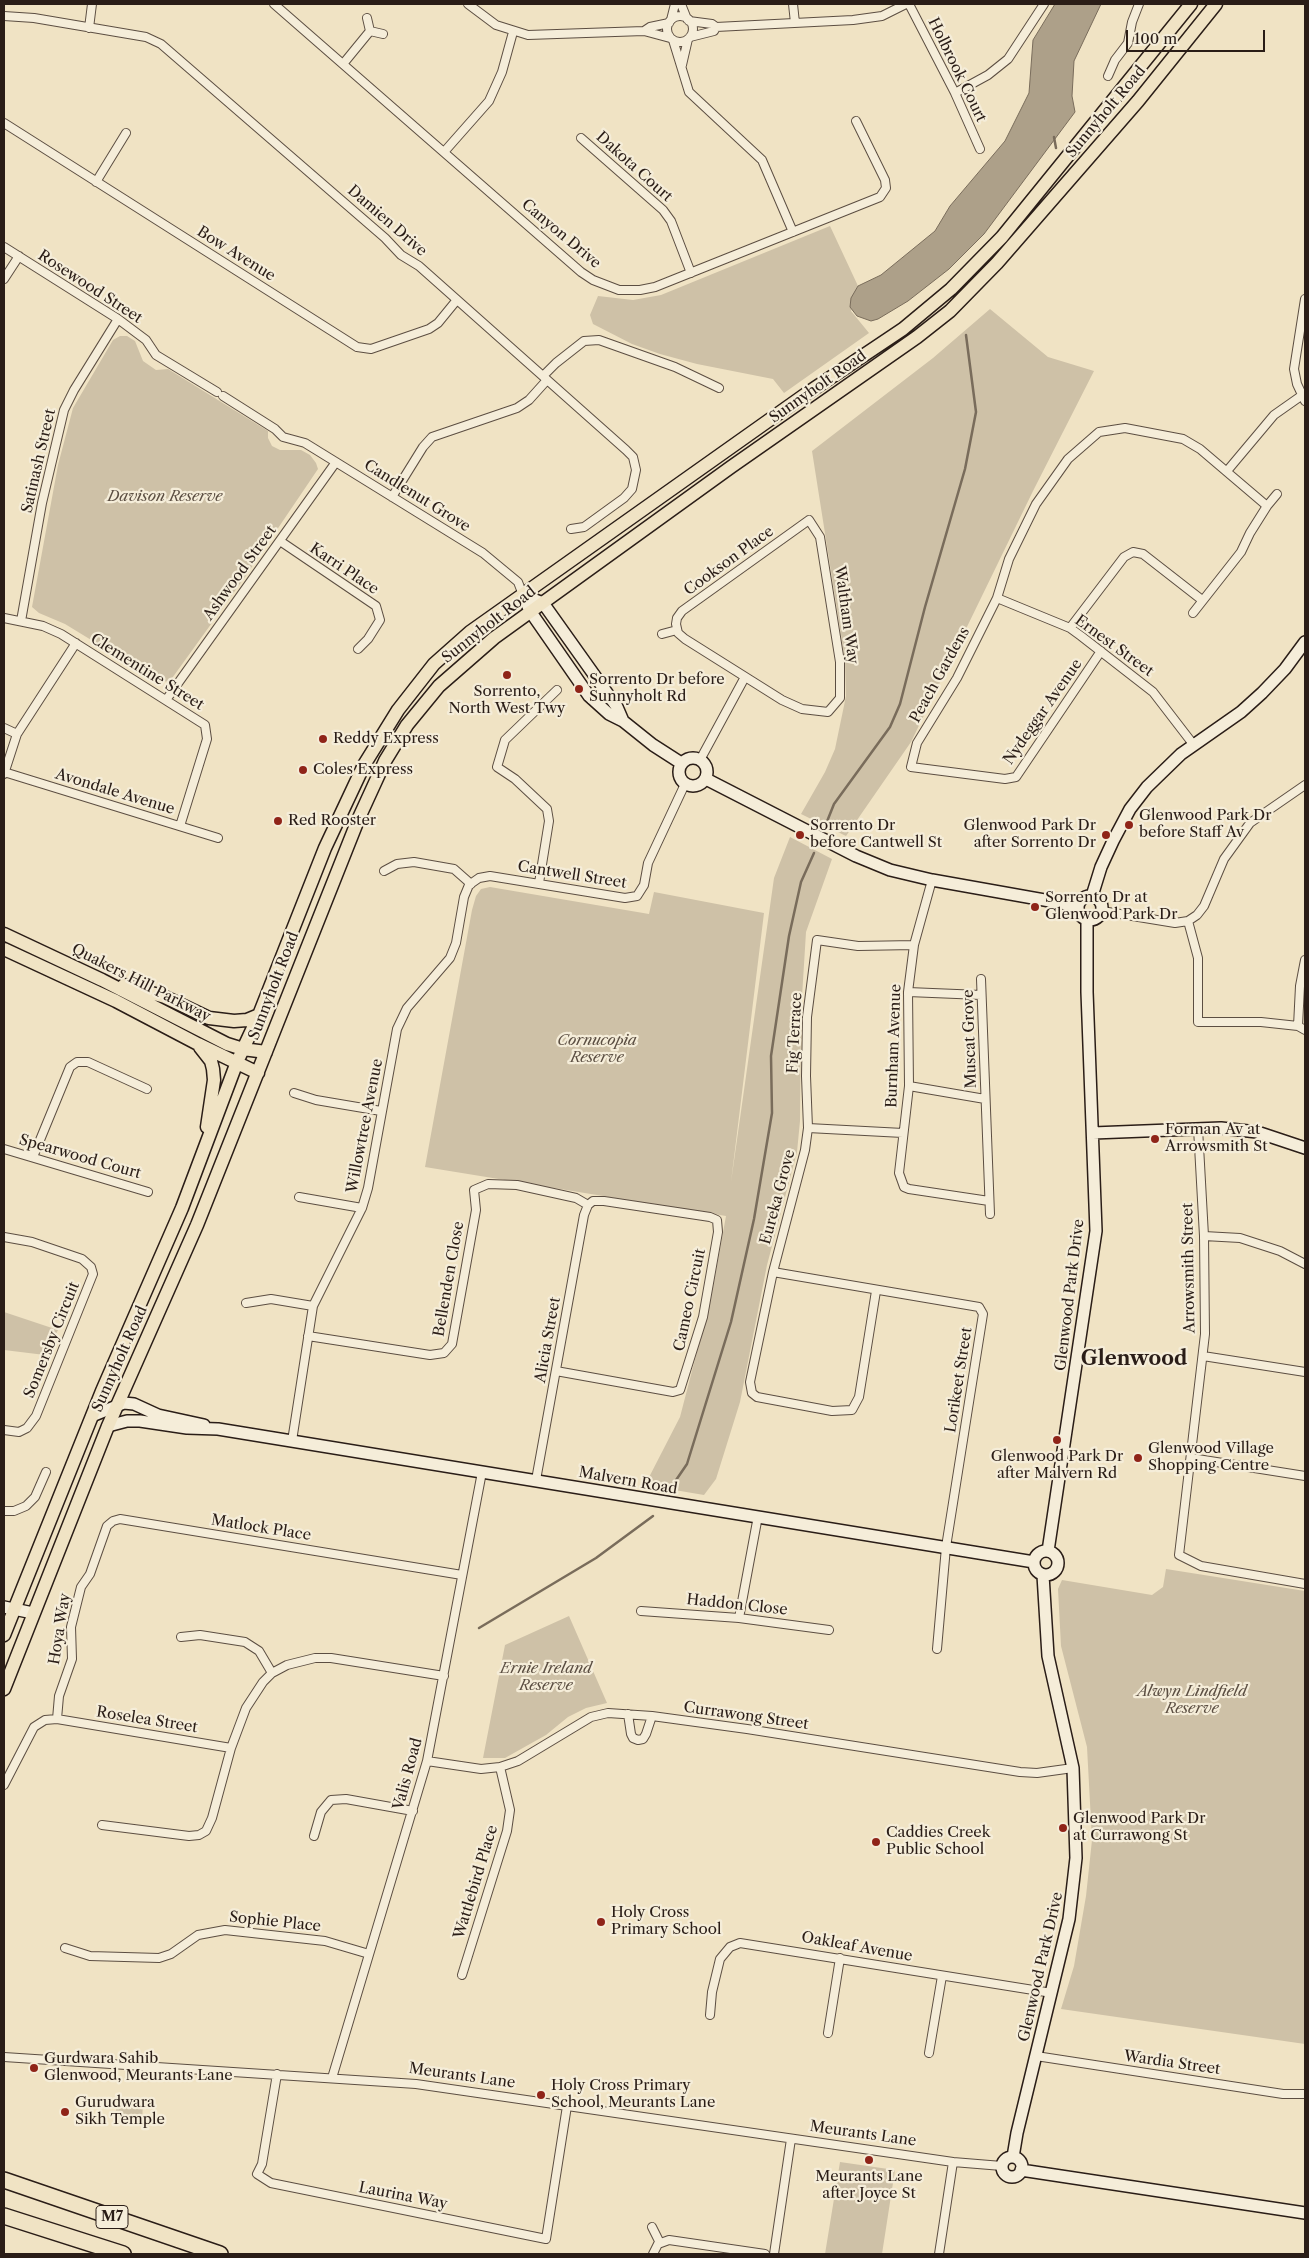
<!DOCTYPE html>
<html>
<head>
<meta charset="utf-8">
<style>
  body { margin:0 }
  #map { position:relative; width:1309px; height:2258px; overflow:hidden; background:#f0e3c4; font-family:"Libre Caslon Text",serif }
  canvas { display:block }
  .frame { position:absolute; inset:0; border:5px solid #2a1d17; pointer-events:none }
  .scale { position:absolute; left:1126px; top:30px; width:139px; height:22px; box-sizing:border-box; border:2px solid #2a1d17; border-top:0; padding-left:6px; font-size:15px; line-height:18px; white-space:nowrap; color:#2a1d17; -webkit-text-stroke:4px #f5edd9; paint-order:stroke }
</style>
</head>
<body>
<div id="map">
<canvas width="1309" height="2258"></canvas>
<div class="frame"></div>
<div class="scale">100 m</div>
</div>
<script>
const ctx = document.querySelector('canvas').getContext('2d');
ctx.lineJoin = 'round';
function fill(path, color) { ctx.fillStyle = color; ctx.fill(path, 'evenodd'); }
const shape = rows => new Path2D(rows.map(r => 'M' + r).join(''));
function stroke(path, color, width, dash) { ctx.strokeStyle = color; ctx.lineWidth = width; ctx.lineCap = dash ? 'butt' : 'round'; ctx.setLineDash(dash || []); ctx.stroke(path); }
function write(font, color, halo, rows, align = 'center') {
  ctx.font = font + ' "Libre Caslon Text",serif'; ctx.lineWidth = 4.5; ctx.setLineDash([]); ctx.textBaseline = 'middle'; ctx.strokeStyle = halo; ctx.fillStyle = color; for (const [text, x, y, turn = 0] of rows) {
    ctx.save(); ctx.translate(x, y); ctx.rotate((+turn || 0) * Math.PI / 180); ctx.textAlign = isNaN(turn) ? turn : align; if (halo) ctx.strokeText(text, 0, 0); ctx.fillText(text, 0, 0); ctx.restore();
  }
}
const green = shape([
  [830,226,858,286,851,311,869,333,784,393,773,379,697,364,660,354,632,344,593,324,590,315,598,296,633,300,661,295],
  [990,309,1048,357,1094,371,1033,491,911,742,846,836,801,814,825,772,835,749,846,696,845,660,812,451,933,358],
  [120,336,127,336,135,341,143,361,156,370,168,369,268,431,268,438,272,446,280,450,301,450,310,455,316,463,318,469,245,577,170,681,160,682,65,624,39,613,32,607,58,465,73,408,113,340],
  [790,837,832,859,806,932,801,1013,800,1121,797,1152,767,1265,740,1402,716,1479,704,1495,645,1485,680,1417,711,1298,726,1216,425,1167,472,910,476,896,481,889,490,887,649,914,654,892,764,913,731,1182,774,878],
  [4,1312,58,1330,45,1355,4,1350],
  [1166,1569,1305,1591,1305,2044,1061,2009,1074,1966,1086,1896,1092,1840,1087,1747,1061,1646,1058,1589,1062,1580,1152,1595,1163,1587],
  [569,1616,607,1703,586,1708,568,1717,546,1735,505,1758,483,1758,505,1645],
  [117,2097,143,2099,142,2125,115,2123],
  [840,2162,895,2170,882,2254,825,2254]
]);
const water = shape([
  [1055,4,1101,4,1074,61,1072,96,1075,112,984,234,949,269,908,301,878,319,871,321,857,316,850,307,851,298,858,286,881,275,935,231,950,206,1005,141,1029,93,1033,40,1055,4]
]);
const stream = shape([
  [1054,137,1056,148],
  [826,824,834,804,890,727,900,704,925,607,965,469,976,412,966,335],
  [672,1486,687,1464,731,1322,754,1219,772,1113,771,1056,789,936,801,882,814,853],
  [479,1628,596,1558,653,1516]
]);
const street = shape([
  [274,4,581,272,593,280,619,290,640,290,655,287,880,197,886,188,885,180,856,121],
  [468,4,496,25,528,35,644,31,650,27,669,23],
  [681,4,687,19],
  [793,4,795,23],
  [909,4,955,93,980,149],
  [4,16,34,18,146,37,161,44,385,238,401,255,419,266,626,450,633,457,636,470,632,489,624,498,584,527,571,529],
  '667 29a13 13 0 1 1 26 0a13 13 0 1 1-26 0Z',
  [367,18,370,31,383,34],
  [671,20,675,4],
  [689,21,712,24,716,27,853,20,882,16,906,4],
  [89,28,92,4],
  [644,31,670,38],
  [690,37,714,31,716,27],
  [673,40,689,92,762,160,793,232],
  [343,64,370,31],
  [682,65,688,39],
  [1108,76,1115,60,1128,43,1132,22,1139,4],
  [955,93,988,75,1008,59,1044,4],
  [4,123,357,347,371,349,429,329,438,323,456,301],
  [581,138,663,210,671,221,691,273],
  [444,152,489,101,502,72,513,32],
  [96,182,126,133],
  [4,247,118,319,146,340,156,355,217,392],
  [4,279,19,256],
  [1305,299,1294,369,1297,384,1305,401],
  [543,376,556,363,584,341,599,340,675,367,719,388],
  [223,396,275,429,283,437,305,443,483,553,518,582,523,595],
  [1227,471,1274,415,1301,396],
  [392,497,423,447,432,437,517,408,529,400,547,380],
  [809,520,820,537,840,662,840,698,828,712,802,709,782,700,685,639,678,633,676,624,677,618,682,611,809,520],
  [280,541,376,606,380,620,368,639,358,649],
  [997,598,1070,628,1081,636,1153,692,1193,744],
  [1193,613,1241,552,1250,533,1267,506],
  [4,618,43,626,61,634,205,725,207,739,180,826],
  [21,621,42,503,64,410,74,390,118,319],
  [1070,628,1124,557,1133,552,1143,554,1202,600],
  [662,634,677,630],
  [1101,651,1016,777,1005,779,911,767,917,743,957,678,997,598,1009,559,1036,504,1068,459,1099,432,1125,428,1183,439,1200,449,1267,506,1277,494],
  [166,700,336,462],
  [4,728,17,734],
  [700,760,745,677],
  [4,772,218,838],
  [4,774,17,734,76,643],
  [384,871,397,864,414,862,454,869,471,884],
  [932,880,914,945,908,992,909,1086,899,1173,904,1187,909,1189,989,1201],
  [539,883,549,821,547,809,515,779,497,767,505,740,557,690],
  [1102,911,1175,923,1188,921,1197,915,1204,906,1224,859,1250,823,1305,785],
  [1188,921,1198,958,1198,1022,1261,1022,1298,1026,1305,1030],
  [981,979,990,1214],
  [908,992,981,995],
  [1298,1026,1300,986,1305,960],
  [909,1086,985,1099],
  [294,1093,316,1100,381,1111],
  [808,1128,903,1133],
  [1198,1128,1204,1236,1205,1334,1179,1555,1201,1566,1305,1584],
  [4,1149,148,1192],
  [33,1157,70,1067,77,1062,88,1062,147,1089],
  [299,1197,362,1208],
  [1204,1236,1240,1238,1280,1251,1305,1264],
  [4,1237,32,1242,82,1259,91,1267,93,1274,36,1416,27,1428,19,1432,4,1430],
  [773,1272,979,1307,983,1314,946,1547,937,1649],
  [876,1291,859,1397,852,1410,832,1411,757,1397,752,1393,750,1382,773,1272,805,1150,808,1128,806,1076,807,1017,817,940,858,946,914,945],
  [246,1303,271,1299,313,1306],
  [308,1336,430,1355,444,1353,452,1344,476,1210,474,1190,488,1184,517,1185,576,1198,588,1205],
  [1203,1356,1305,1372],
  [292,1441,313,1306,362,1208,368,1188,397,1029,407,1008,450,958,456,943,464,897,469,885,479,878,490,876,625,898,637,896,644,885,648,863,685,784],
  [1191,1458,1305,1476],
  [536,1480,584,1215,588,1205,593,1201,604,1201,710,1217,717,1220,718,1232,703,1317,680,1390,673,1392,556,1371],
  [4,1511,14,1511,26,1506,35,1497,46,1472],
  [641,1611,739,1618,829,1630],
  [739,1618,758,1516],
  [181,1637,200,1635,245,1642,259,1651,272,1673],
  [628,1714,631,1734,633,1738,638,1740,643,1739,646,1734,652,1716],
  [57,1719,59,1696,72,1659,71,1627,81,1587,90,1574,107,1526,113,1521,120,1519,462,1575],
  [427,1761,481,1769,500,1767,518,1761,591,1717,608,1713,652,1716,747,1729,1020,1772,1037,1773,1073,1768],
  [4,1785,34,1727,45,1720,57,1719,231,1748],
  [102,1825,189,1836,199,1835,206,1831,212,1818,231,1748,246,1708,263,1682,272,1673,287,1665,315,1658,331,1658,444,1676],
  [314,1836,321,1812,331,1800,346,1799,413,1811],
  [65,1948,90,1956,159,1958,171,1954,198,1935,225,1930,325,1941,369,1954],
  [462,1975,507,1831,510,1810,500,1767],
  [710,2015,712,1992,720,1959,730,1947,740,1943,1052,1993],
  [828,2033,840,1958],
  [929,2053,942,1976],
  [1036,2056,1283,2094,1305,2094],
  [4,2057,416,2084,953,2162,1002,2166],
  [277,2074,262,2164,257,2174,271,2183,546,2239,567,2106],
  [332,2078,427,1761,482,1472],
  [652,2227,660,2243],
  [653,2254,658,2244,669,2240,765,2254],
  [774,2254,791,2139],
  [939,2254,953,2162]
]);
const secondary = shape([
  [523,595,530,611,589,696,609,714,623,721,653,745,681,763],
  [523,595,543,603,617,707,623,721],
  '679 772a14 14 0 1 1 28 0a14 14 0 1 1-28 0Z',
  [706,779,856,856,890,870,932,880,1078,906],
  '1078 908a12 12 0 1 1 24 0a12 12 0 1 1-24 0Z',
  [1092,896,1101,867,1113,841,1130,809,1147,787,1181,754,1241,712,1262,693,1285,669,1305,642],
  [1093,1133,1221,1128,1257,1132,1305,1148],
  [92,1416,124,1403,134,1404,158,1415,204,1425],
  [108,1426,127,1421,140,1421,187,1428,218,1429,1034,1562],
  '1034 1563a12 12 0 1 1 24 0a12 12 0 1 1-24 0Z',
  [1048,1551,1096,1231,1087,992,1087,920],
  [4,1607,33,1613],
  [1013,2157,1017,2133,1069,1919,1076,1858,1073,1768,1048,1656,1043,1575],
  '1002 2167a10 10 0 1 1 20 0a10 10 0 1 1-20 0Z',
  [1021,2170,1305,2213]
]);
const primary = shape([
  [4,934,102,980,227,1044,243,1049,266,1052],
  [4,949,116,1001,198,1044,258,1073],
  [124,985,165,997,209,1018,234,1021,247,1020,259,1015],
  [200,1047,211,1061,213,1069,214,1080,207,1127],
  [4,1635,102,1391,182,1208,237,1062,259,1015,325,848,364,765,398,710,434,664,470,632,806,394,903,329,951,289,1002,237,1191,4],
  [4,1689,108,1426,197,1225,358,820,385,761,407,725,439,686,494,638,731,467,917,337,950,311,997,263,1138,101,1216,4]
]);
const highway = shape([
  [4,2180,220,2254],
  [4,2216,123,2254]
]);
const markers = [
  [507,675,5,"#8f2418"],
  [579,689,5,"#8f2418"],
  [323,739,5,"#8f2418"],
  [303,770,5,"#8f2418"],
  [278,821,5,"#8f2418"],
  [1129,825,5,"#8f2418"],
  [800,835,5,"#8f2418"],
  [1106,835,5,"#8f2418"],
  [1035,907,5,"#8f2418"],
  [1155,1139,5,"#8f2418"],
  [1057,1440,5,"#8f2418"],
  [1138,1458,5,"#8f2418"],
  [1063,1828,5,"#8f2418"],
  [876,1842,5,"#8f2418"],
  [601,1922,5,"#8f2418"],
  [34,2068,5,"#8f2418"],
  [541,2095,5,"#8f2418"],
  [65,2112,5,"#8f2418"],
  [869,2160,5,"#8f2418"]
];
const shields = [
  [112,2217,32]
];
const shieldNames = [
  ["M7",112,2217]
];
const streetNames = [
  ["Holbrook Court",957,70,64],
  ["Sunnyholt Road",1106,112,-50],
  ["Dakota Court",634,167,42],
  ["Damien Drive",387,221,41],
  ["Canyon Drive",561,234,40],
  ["Bow Avenue",236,254,32],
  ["Rosewood Street",90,287,33],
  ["Sunnyholt Road",818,387,-35],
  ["Satinash Street",39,461,-77],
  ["Candlenut Grove",417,496,32],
  ["Cookson Place",729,561,-36],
  ["Karri Place",344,569,34],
  ["Ashwood Street",240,573,-54],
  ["Waltham Way",846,615,82],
  ["Sunnyholt Road",489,625,-38],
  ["Ernest Street",1114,646,36],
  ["Clementine Street",147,672,32],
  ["Peach Gardens",940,675,-61],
  ["Nydeggar Avenue",1043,712,-55],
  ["Avondale Avenue",115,792,17],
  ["Cantwell Street",572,875,9],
  ["Quakers Hill Parkway",141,983,27],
  ["Sunnyholt Road",274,986,-69],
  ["Fig Terrace",795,1033,-87],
  ["Muscat Grove",970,1039,-92],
  ["Burnham Avenue",894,1046,-88],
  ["Willowtree Avenue",365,1126,-79],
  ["Spearwood Court",80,1157,16],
  ["Eureka Grove",778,1197,-75],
  ["Arrowsmith Street",1189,1268,-91],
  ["Bellenden Close",449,1279,-80],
  ["Glenwood Park Drive",1070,1295,-83],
  ["Cameo Circuit",690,1300,-78],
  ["Somersby Circuit",52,1340,-68],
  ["Alicia Street",548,1340,-80],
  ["Sunnyholt Road",120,1359,-66],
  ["Lorikeet Street",959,1380,-81],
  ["Malvern Road",628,1481,10],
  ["Matlock Place",261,1528,9],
  ["Haddon Close",737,1605,6],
  ["Hoya Way",60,1629,-81],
  ["Currawong Street",746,1716,8],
  ["Roselea Street",147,1720,9],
  ["Valis Road",408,1774,-75],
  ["Wattlebird Place",476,1882,-73],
  ["Sophie Place",275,1922,6],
  ["Oakleaf Avenue",857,1947,10],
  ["Glenwood Park Drive",1041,1967,-77],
  ["Wardia Street",1172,2063,8],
  ["Meurants Lane",462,2076,8],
  ["Meurants Lane",863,2134,8],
  ["Laurina Way",403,2196,11]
];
const parkNames = [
  ["Davison Reserve",165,497],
  ["Cornucopia",597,1041],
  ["Reserve",597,1058],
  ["Ernie Ireland",546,1669],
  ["Reserve",546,1686],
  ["Alwyn Lindfield",1192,1692],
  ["Reserve",1192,1709]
];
const poiNames = [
  ["Sorrento Dr before",589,680],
  ["Sunnyholt Rd",589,697],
  ["Sorrento,",507,692,"center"],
  ["North West Twy",507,709,"center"],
  ["Reddy Express",333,739],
  ["Coles Express",313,770],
  ["Glenwood Park Dr",1139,816],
  ["before Staff Av",1139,833],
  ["Red Rooster",288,821],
  ["Sorrento Dr",810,826],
  ["before Cantwell St",810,843],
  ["Glenwood Park Dr",1096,826,"right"],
  ["after Sorrento Dr",1096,843,"right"],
  ["Sorrento Dr at",1045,898],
  ["Glenwood Park Dr",1045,915],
  ["Forman Av at",1165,1130],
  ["Arrowsmith St",1165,1147],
  ["Glenwood Village",1148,1449],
  ["Shopping Centre",1148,1466],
  ["Glenwood Park Dr",1057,1457,"center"],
  ["after Malvern Rd",1057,1474,"center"],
  ["Glenwood Park Dr",1073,1819],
  ["at Currawong St",1073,1836],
  ["Caddies Creek",886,1833],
  ["Public School",886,1850],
  ["Holy Cross",611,1913],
  ["Primary School",611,1930],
  ["Gurdwara Sahib",44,2059],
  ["Glenwood, Meurants Lane",44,2076],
  ["Holy Cross Primary",551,2086],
  ["School, Meurants Lane",551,2103],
  ["Gurudwara",75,2103],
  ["Sikh Temple",75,2120],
  ["Meurants Lane",869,2177,"center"],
  ["after Joyce St",869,2194,"center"]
];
const districtNames = [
  ["Glenwood",1134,1359]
];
fill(green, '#cec1a7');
fill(water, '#ada089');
stroke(water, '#796c5b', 1);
stroke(stream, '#796c5b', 2.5);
stroke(street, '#5c4e42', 10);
stroke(secondary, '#2a1d17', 14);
stroke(primary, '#2a1d17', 15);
stroke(highway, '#2a1d17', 18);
stroke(street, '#f5edd9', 8);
stroke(secondary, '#f5edd9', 11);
stroke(primary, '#f0e3c4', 12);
stroke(highway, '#f0e3c4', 15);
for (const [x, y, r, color] of markers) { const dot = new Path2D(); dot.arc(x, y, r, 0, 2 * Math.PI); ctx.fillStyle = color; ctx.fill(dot); stroke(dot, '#f5edd9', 2); }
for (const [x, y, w] of shields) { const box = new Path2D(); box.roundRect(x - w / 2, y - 11.5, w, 23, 4); ctx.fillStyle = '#f5edd9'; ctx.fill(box); stroke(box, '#2a1d17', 1); }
write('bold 14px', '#2a1d17', null, shieldNames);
write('15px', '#2a1d17', '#f5edd9', streetNames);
write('italic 15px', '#5b4e42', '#f5edd9', parkNames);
write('15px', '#2a1d17', '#f5edd9', poiNames, 'left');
write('bold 20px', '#2a1d17', '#f5edd9', districtNames);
</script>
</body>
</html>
